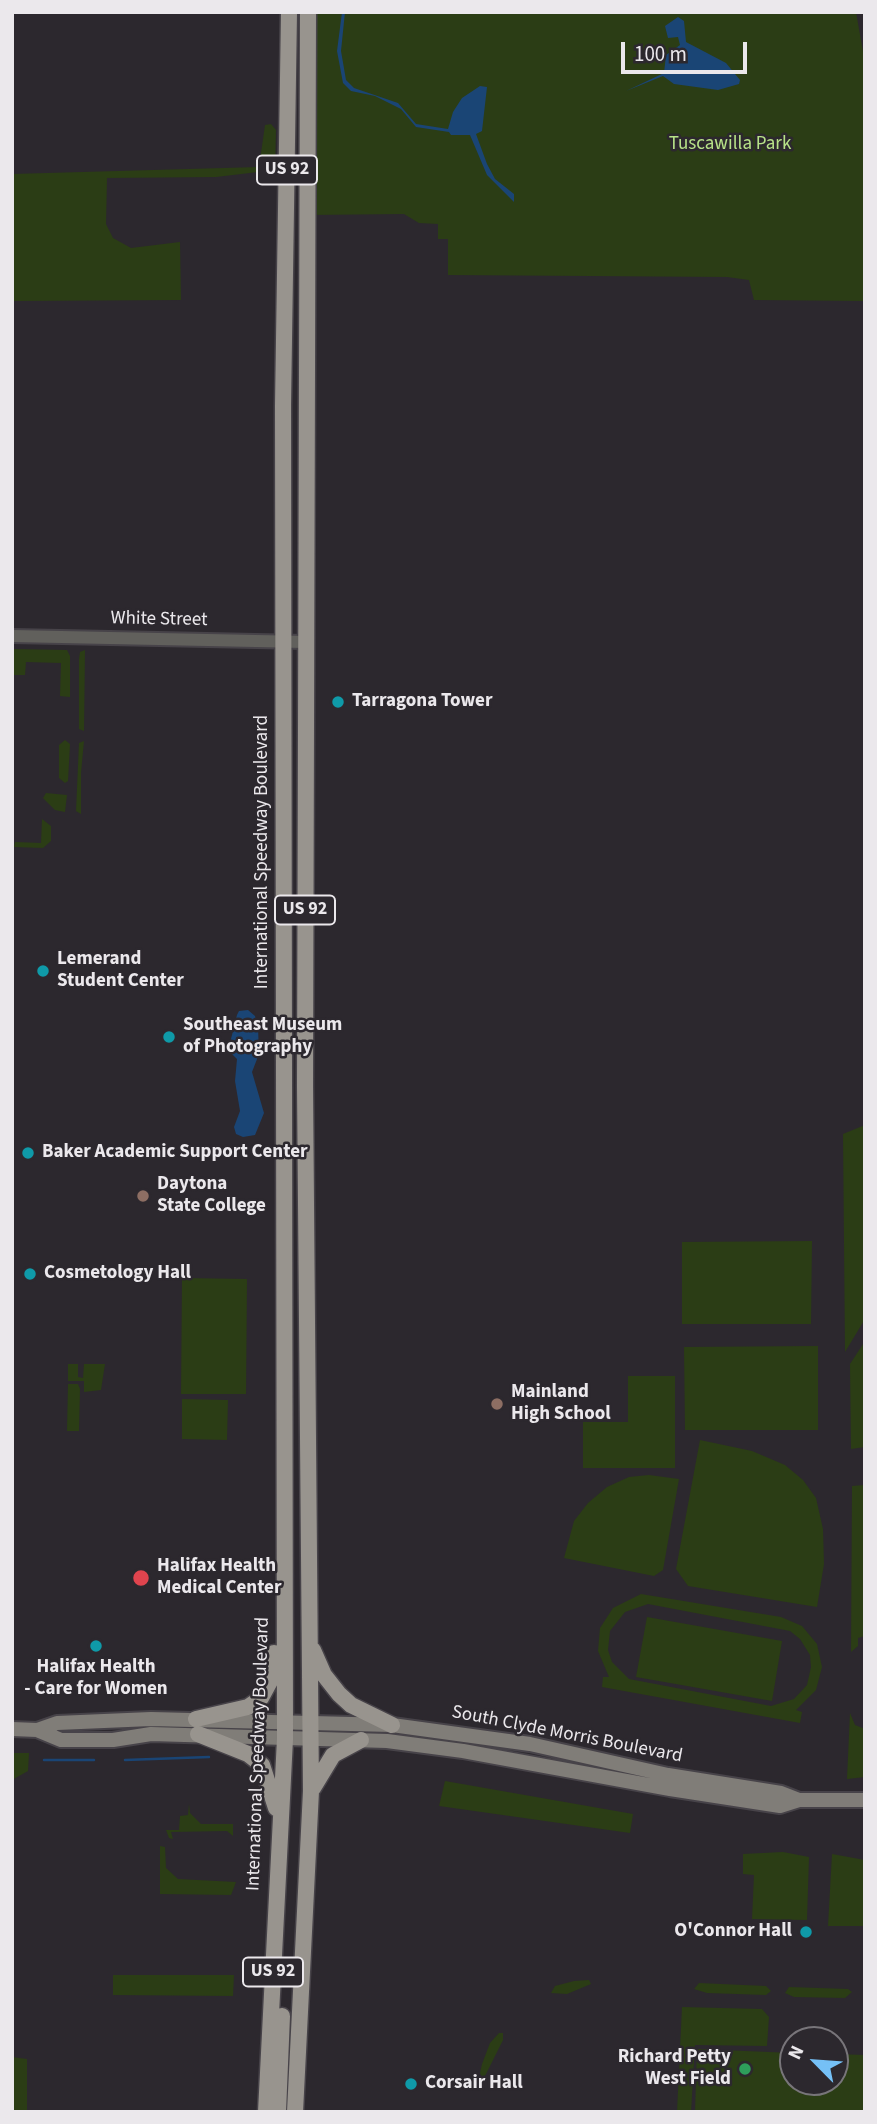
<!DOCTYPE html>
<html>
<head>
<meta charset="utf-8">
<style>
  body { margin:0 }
  #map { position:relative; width:877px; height:2124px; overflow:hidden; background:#2c282e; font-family:"Source Sans 3",sans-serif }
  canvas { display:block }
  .frame { position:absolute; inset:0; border:14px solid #ebe8ec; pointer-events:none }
  .north { position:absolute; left:779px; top:2026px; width:70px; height:70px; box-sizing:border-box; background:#2c282e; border:2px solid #78757a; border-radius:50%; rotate:295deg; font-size:19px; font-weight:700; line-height:28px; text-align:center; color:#ebe8ec }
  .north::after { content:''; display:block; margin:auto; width:24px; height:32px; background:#75c0f6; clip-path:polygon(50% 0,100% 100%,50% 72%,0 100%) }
  .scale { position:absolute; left:621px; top:42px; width:126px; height:32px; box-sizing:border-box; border:4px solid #ebe8ec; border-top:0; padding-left:9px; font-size:21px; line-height:24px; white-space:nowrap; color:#ebe8ec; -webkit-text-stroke:5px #2c282e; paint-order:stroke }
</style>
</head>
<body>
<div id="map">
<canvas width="877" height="2124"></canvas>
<div class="frame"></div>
<div class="north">N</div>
<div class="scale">100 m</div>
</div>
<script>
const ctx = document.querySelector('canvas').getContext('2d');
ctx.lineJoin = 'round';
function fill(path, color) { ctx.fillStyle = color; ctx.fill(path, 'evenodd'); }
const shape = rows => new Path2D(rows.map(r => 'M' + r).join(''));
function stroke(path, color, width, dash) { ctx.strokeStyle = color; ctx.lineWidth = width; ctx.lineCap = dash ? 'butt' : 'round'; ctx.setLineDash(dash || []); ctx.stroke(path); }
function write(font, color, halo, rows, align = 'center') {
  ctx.font = font + ' "Source Sans 3",sans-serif'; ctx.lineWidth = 5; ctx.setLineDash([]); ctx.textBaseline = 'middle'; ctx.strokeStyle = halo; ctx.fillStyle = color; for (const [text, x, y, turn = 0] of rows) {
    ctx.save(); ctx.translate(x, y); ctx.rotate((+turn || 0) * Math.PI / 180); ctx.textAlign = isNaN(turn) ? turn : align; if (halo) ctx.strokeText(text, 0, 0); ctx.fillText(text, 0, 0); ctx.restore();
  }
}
const green = shape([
  [308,12,856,12,865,63,865,301,754,300,749,280,727,277,448,275,448,239,438,239,438,224,419,223,404,214,306,215],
  [271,124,276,130,275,170,216,177,107,178,106,224,113,238,131,248,180,242,181,300,12,301,12,174,259,167,265,125],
  [12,649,67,650,70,656,70,697,60,696,61,663,26,662,25,675,12,675],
  [85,650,84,731,79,729,79,659,80,652],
  [65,740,70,744,68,781,65,783,59,778,59,745],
  [84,741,81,773,81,814,76,811,79,743],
  [46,793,67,795,65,812,55,810,43,798],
  [42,819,51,826,51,841,43,848,14,847,15,842,41,843],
  [865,1125,865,1319,845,1352,843,1134],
  [812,1241,811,1324,682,1324,682,1242],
  [182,1278,247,1279,246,1394,181,1394],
  [865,1341,865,1447,851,1449,850,1364],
  [818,1346,818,1430,685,1430,684,1347],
  [68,1364,78,1364,78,1377,83,1378,84,1364,105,1364,101,1390,84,1392,84,1381,68,1381],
  [628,1376,675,1376,675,1468,583,1468,583,1422,628,1422],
  [68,1384,78,1384,80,1389,79,1431,67,1431],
  [182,1399,228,1400,227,1440,182,1439],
  [700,1440,752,1451,785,1465,803,1480,816,1498,823,1529,824,1564,817,1607,688,1586,676,1569],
  [649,1475,679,1479,663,1570,654,1576,564,1558,574,1521,588,1503,607,1487,629,1477],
  [864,1485,865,1636,858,1638,858,1646,851,1652,852,1486],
  [641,1594,781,1617,802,1626,817,1644,822,1667,816,1690,796,1710,802,1712,800,1723,602,1687,603,1677,609,1677,598,1651,600,1628,613,1608],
  [648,1604,790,1631,800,1639,810,1655,811,1667,807,1685,794,1699,771,1706,629,1679,612,1662,608,1650,610,1631,625,1612],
  [647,1617,782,1641,772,1701,636,1677],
  [850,1713,855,1725,865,1729,865,1777,847,1779],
  [12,1753,29,1753,28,1771,12,1780],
  [445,1781,633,1814,630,1833,439,1806],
  [189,1804,190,1813,201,1824,233,1824,233,1836,227,1831,171,1832,173,1839,169,1838,166,1830,179,1830,180,1816,188,1815],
  [160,1846,165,1847,166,1868,178,1879,236,1882,231,1895,160,1894],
  [783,1852,809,1857,807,1920,752,1919,754,1875,743,1874,743,1854],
  [832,1854,865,1860,865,1926,828,1926],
  [113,1975,234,1975,233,1996,113,1995],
  [574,1981,589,1980,591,1984,567,1994,551,1993,555,1986],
  [699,1983,766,1986,771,1991,766,1995,707,1993,694,1989],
  [789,1987,848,1989,852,1992,845,1998,794,1997,785,1993],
  [682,2007,762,2009,769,2017,767,2046,695,2045,691,2112,677,2112],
  [499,2033,503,2033,503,2040,483,2080,480,2073,482,2064,490,2043],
  [697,2049,793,2053,793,2082,835,2082,835,2054,865,2055,865,2112,695,2112],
  [12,2057,27,2059,27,2112,12,2112]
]);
const water = shape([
  [342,12,345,12,341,51,346,80,354,88,398,103,416,124,448,129,453,112,462,98,480,86,487,87,482,131,476,134,487,164,495,179,514,194,514,202,487,175,470,135,451,135,449,132,416,127,401,109,375,96,351,91,343,83,337,51],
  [678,17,684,21,686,42,726,63,740,80,739,84,718,90,674,84,663,76,626,91,664,73,666,55,680,45,678,37,668,38,665,26],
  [248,1010,255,1016,258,1027,259,1054,252,1072,264,1113,255,1135,243,1137,236,1134,234,1127,240,1111,235,1081,237,1059,230,1052,230,1043,237,1015,239,1011]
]);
const stream = shape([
  [44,1760,94,1760],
  [125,1760,209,1757]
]);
const tertiary = shape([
  [12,636,305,642]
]);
const secondary = shape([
  [12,1729,37,1730,57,1723,151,1719,392,1725,530,1744,668,1775,781,1793,799,1800,865,1800],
  [37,1730,61,1740,113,1740,151,1734,387,1741,463,1751,670,1789,780,1806,799,1800]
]);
const primary = shape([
  [313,1650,324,1675,339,1694,351,1705,392,1725],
  [196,1719,248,1707,261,1698,274,1674,274,1653],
  [198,1734,248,1754,262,1765,276,1808],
  [313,1788,333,1755,361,1740],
  [266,2112,285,1739,283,405,289,12],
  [278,2112,282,2016],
  [295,2112,311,1791,305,1085,308,12]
]);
const markers = [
  [338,702,7,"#0f9aa8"],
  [43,971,7,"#0f9aa8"],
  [169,1037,7,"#0f9aa8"],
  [28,1153,7,"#0f9aa8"],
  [143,1196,7,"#8d6e63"],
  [30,1274,7,"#0f9aa8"],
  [497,1404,7,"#8d6e63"],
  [141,1578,9,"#e0444e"],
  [96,1646,7,"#0f9aa8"],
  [806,1932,7,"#0f9aa8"],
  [745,2069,7,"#2e9e5b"],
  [411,2084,7,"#0f9aa8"]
];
const shields = [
  [287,170,60],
  [305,910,60],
  [273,1972,60]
];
const shieldNames = [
  ["US 92",287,170],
  ["US 92",305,910],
  ["US 92",273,1972]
];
const parkNames = [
  ["Tuscawilla Park",730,145]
];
const streetNames = [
  ["White Street",159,620,1],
  ["International Speedway Boulevard",263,852,-90],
  ["South Clyde Morris Boulevard",567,1735,11],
  ["International Speedway Boulevard",259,1754,-88]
];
const poiNames = [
  ["Tarragona Tower",352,702],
  ["Lemerand",57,960],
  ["Student Center",57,982],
  ["Southeast Museum",183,1026],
  ["of Photography",183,1048],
  ["Baker Academic Support Center",42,1153],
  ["Daytona",157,1185],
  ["State College",157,1207],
  ["Cosmetology Hall",44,1274],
  ["Mainland",511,1393],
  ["High School",511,1415],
  ["Halifax Health",157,1567],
  ["Medical Center",157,1589],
  ["Halifax Health",96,1668,"center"],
  ["- Care for Women",96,1690,"center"],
  ["O'Connor Hall",792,1932,"right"],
  ["Richard Petty",731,2058,"right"],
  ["West Field",731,2080,"right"],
  ["Corsair Hall",425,2084]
];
fill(green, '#2b3d15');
fill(water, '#1a4575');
stroke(stream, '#1a4575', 2.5);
stroke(tertiary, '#474349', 16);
stroke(secondary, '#474349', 18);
stroke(primary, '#474349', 19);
stroke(tertiary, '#61605c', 12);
stroke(secondary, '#807d78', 14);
stroke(primary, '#98948e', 16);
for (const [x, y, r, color] of markers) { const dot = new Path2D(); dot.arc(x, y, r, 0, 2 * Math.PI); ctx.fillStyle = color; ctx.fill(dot); stroke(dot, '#2c282e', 2.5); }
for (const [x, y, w] of shields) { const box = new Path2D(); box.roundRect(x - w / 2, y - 14.5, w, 29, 5); ctx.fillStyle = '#2c282e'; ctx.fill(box); stroke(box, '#ebe8ec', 2); }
write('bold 18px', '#ebe8ec', null, shieldNames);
write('19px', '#b7e288', '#2c282e', parkNames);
write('19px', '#ebe8ec', '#2c282e', streetNames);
write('bold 19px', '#ebe8ec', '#2c282e', poiNames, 'left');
</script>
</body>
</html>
